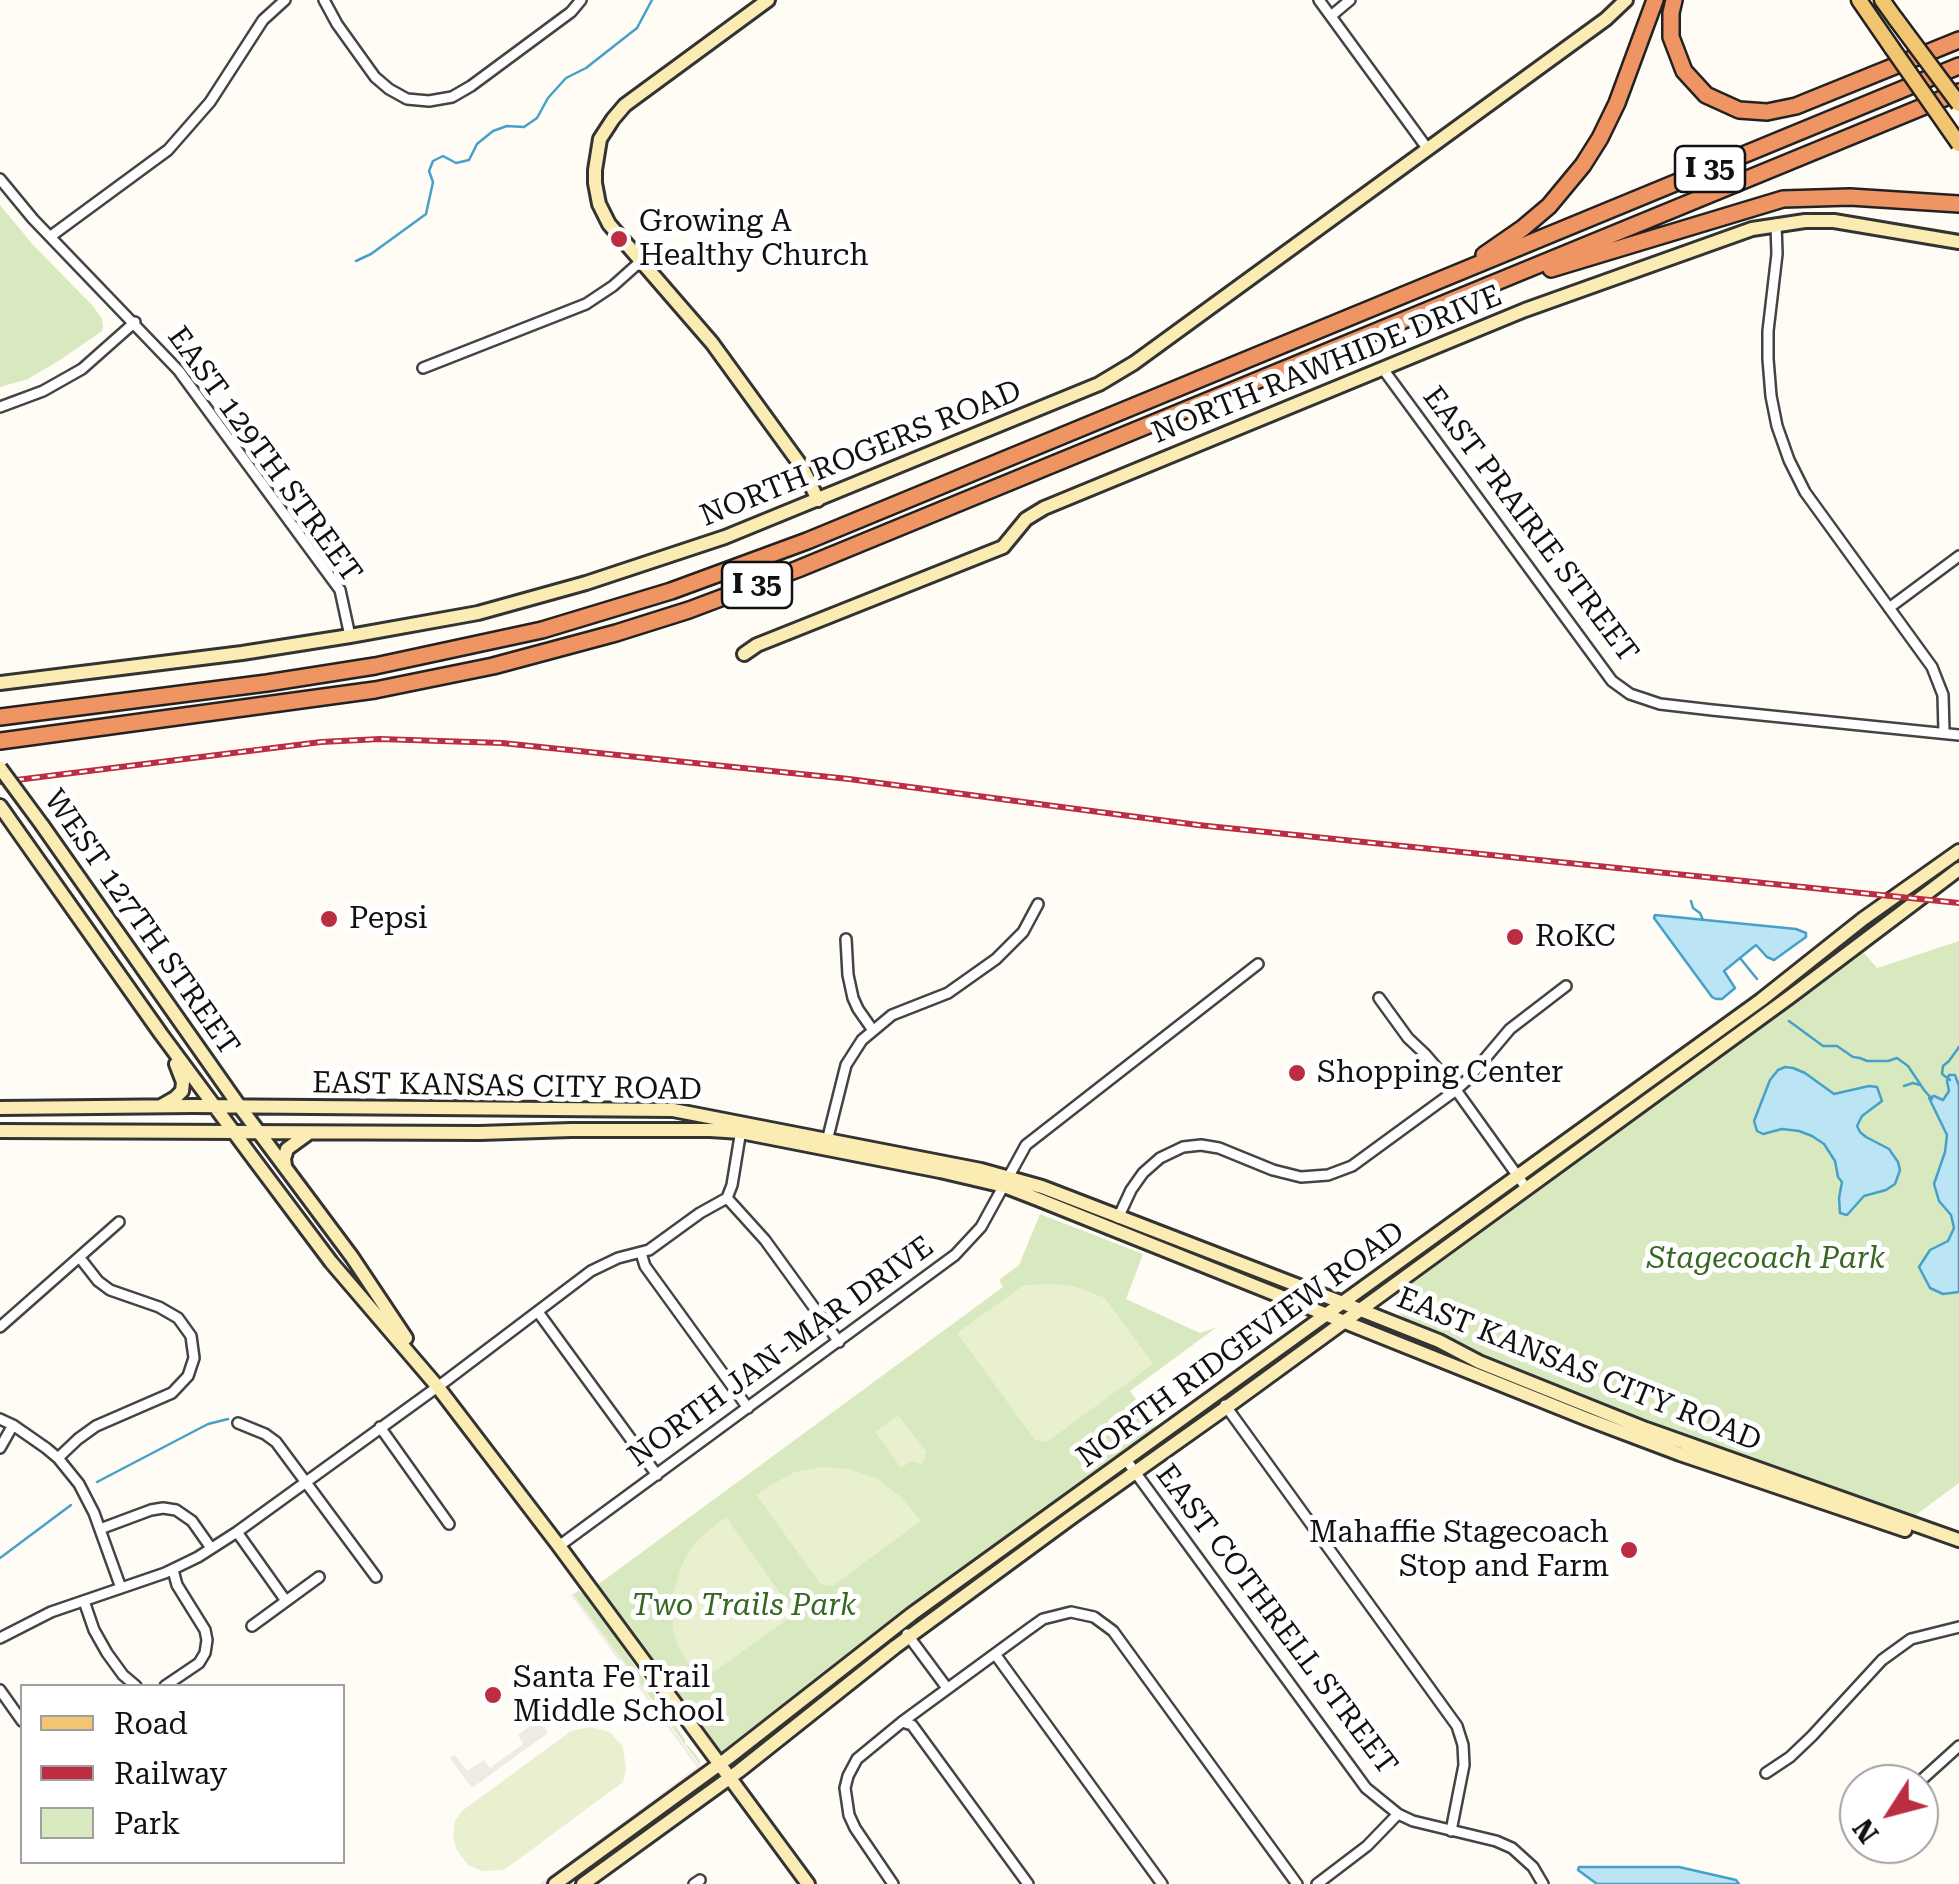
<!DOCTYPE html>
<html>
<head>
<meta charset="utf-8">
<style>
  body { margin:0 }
  #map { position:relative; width:1959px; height:1884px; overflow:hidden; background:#fffcf5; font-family:"Roboto Serif",serif }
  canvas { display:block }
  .legend { position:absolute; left:20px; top:1684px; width:325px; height:180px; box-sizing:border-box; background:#fff; border:2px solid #a0a0a0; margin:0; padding:12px 18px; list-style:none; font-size:30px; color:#111 }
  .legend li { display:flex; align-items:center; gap:20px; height:50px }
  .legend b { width:50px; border:2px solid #a0a0a0 }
  .north { position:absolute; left:1839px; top:1764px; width:100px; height:100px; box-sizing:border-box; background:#fff; border:2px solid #a0a0a0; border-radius:50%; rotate:234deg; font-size:28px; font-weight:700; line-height:40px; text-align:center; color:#111 }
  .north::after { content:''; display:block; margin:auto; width:35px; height:45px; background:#bc2d42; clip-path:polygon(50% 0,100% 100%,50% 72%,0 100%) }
</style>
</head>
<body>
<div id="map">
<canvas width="1959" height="1884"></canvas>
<ul class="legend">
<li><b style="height:12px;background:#f2c671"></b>Road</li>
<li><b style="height:12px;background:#bc2d42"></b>Railway</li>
<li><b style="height:28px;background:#d9e9bf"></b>Park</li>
</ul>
<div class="north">N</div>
</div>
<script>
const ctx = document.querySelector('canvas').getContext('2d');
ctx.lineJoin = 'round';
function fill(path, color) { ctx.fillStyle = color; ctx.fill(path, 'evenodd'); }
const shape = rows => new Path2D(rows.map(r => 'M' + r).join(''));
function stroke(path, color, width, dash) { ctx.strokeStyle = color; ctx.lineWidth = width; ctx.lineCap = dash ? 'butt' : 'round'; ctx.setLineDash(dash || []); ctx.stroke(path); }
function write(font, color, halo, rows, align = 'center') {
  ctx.font = font + ' "Roboto Serif",serif'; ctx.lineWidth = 10; ctx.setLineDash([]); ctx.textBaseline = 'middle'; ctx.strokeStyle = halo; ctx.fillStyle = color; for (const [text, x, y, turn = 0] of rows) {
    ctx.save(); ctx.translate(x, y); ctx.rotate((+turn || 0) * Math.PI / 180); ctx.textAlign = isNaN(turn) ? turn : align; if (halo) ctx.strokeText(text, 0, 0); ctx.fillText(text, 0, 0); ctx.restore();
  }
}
const green = shape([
  [0,205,34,246,93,306,102,319,103,326,102,331,60,360,28,379,0,387],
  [1959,941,1959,1483,1913,1517,1747,1460,1652,1422,1631,1419,1473,1355,1446,1338,1408,1322,1398,1312,1396,1297,1403,1285,1860,948,1877,968],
  [1040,1214,1143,1254,1126,1299,1200,1333,1217,1327,1130,1391,1159,1432,727,1751,720,1751,715,1747,596,1586,1003,1287,999,1280,1019,1265],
  [578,1591,583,1593,613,1634,685,1740,685,1744,689,1746,699,1759,701,1766,573,1594]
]);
const pitch = shape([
  [1055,1284,1073,1286,1105,1298,1153,1364,1047,1442,1035,1440,957,1333,1024,1285],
  [898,1415,927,1452,922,1464,911,1461,901,1468,875,1432],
  [822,1467,849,1469,878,1479,902,1498,921,1521,832,1586,821,1584,756,1495,771,1485,795,1472],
  [726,1517,790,1607,789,1618,700,1682,678,1647,673,1630,672,1597,682,1565,691,1548,702,1536],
  [590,1727,610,1732,623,1747,626,1769,623,1782,504,1870,482,1871,468,1865,456,1849,453,1836,455,1821,462,1811,571,1731]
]);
const plaza = shape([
  [573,1594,701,1768,700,1771,544,1884,539,1884,697,1767,571,1595],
  [538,1720,548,1733,472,1788,450,1758,455,1755,467,1771,484,1760,490,1768,523,1744,518,1735]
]);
const water = shape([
  [1655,915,1796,929,1806,933,1806,937,1774,960,1767,957,1756,945,1724,971,1735,988,1722,999,1716,999,1712,997,1654,918,1655,915],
  [1785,1067,1793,1068,1805,1073,1834,1094,1869,1086,1877,1087,1882,1101,1862,1116,1857,1126,1860,1132,1866,1137,1889,1149,1898,1162,1900,1170,1895,1184,1886,1190,1864,1196,1847,1215,1840,1213,1839,1198,1842,1182,1838,1177,1835,1161,1824,1144,1812,1136,1799,1131,1782,1129,1763,1134,1757,1131,1754,1121,1770,1080,1778,1070,1785,1067],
  [1949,1075,1955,1075,1959,1086,1959,1292,1943,1294,1930,1288,1919,1267,1930,1250,1948,1241,1954,1228,1951,1215,1939,1201,1934,1184,1945,1152,1947,1135,1929,1098,1934,1096,1943,1100,1949,1091,1947,1081,1949,1075],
  [1579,1867,1679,1867,1736,1880,1739,1884,1597,1884,1578,1870,1579,1867]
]);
const stream = shape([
  [356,261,371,254,426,214,433,182,429,171,433,161,443,156,456,163,469,160,477,144,493,131,507,126,524,127,537,118,548,98,566,78,586,68,637,28,652,0],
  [1691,901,1693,908,1700,913,1703,920],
  [1740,958,1757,979],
  [1789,1021,1823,1046,1837,1046,1853,1057,1860,1058,1867,1061,1888,1061,1897,1058,1908,1066,1924,1090,1932,1099],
  [1950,1080,1942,1074,1943,1066,1949,1061,1959,1047],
  [1904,1086,1913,1083,1920,1085],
  [97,1482,208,1424,228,1419],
  [0,1558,71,1505]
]);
const street = shape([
  [324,0,337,24,375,77,389,89,407,99,429,101,452,97,471,86,571,12,581,0],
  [1319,0,1427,148],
  [1331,16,1350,0],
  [0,179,33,219,179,371,340,590,350,636],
  [1776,224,1777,254,1768,331,1768,359,1771,396,1777,426,1789,460,1805,492,1932,667,1943,695,1944,732],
  [51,236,168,150,210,102,263,20,285,0],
  [423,368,586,304,613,286,641,261],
  [1383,369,1612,681,1630,694,1660,704,1712,710,1959,735],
  [0,407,43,391,82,369,135,322],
  [1889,608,1959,556],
  [846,939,848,975,853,998,858,1009,872,1029],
  [1379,998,1408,1038,1425,1054,1456,1090,1527,1189],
  [827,1141,846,1065,862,1040,892,1015,948,993,996,959,1023,932,1038,904],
  [727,1198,765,1240,839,1342],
  [1118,1218,1131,1190,1143,1173,1160,1158,1183,1147,1201,1145,1219,1148,1273,1170,1301,1177,1328,1175,1352,1166,1456,1090,1467,1080,1510,1029,1566,986],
  [641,1253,645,1266,748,1408],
  [538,1312,657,1475],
  [0,1327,119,1222],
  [1225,1405,1457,1726,1463,1745,1464,1765,1451,1831],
  [0,1419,13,1425,46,1448,58,1458,79,1484,94,1513,121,1588],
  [238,1423,265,1434,276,1442,376,1577],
  [380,1427,449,1524],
  [0,1448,13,1425],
  [58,1458,78,1439,96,1426,172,1393,188,1376,194,1358,191,1336,178,1318,159,1307,110,1290,98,1281,80,1258],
  [1127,1461,1366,1788,1398,1814,1413,1821,1496,1841,1512,1848,1533,1867,1543,1884],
  [100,1529,151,1510,163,1508,176,1510,192,1521,211,1548],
  [237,1532,286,1601],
  [559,1546,955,1255,981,1227,1026,1145,1258,964],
  [84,1601,94,1630,107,1653,123,1675,136,1686],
  [252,1626,319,1577],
  [907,1634,947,1688],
  [0,1638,51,1612,165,1573,198,1557,237,1532,447,1380,591,1271,618,1258,649,1250,700,1213,727,1198,732,1185,741,1130],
  [995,1654,1162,1884],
  [165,1686,199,1663,205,1653,207,1640,205,1630,177,1585,173,1570],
  [0,1690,22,1721],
  [902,1722,912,1725,1028,1884],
  [1766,1773,1790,1757,1812,1736,1882,1660,1911,1639,1959,1627],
  [1917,1784,1959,1746],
  [694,1884,700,1880],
  [893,1884,855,1828,849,1815,845,1788,848,1776,857,1759,902,1722,1029,1629,1043,1619,1071,1612,1094,1617,1113,1631,1297,1884],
  [1317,1884,1367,1846,1398,1814]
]);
const secondary = shape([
  [768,0,625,105,613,119,600,139,595,170,595,183,599,204,609,224,712,343,802,467,818,500],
  [744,654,757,645,1003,547,1026,519,1044,508,1525,310,1752,229,1805,221,1834,221,1959,242],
  [0,683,242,653,350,636,478,613,586,583,725,537,1099,384,1134,363,1606,19,1626,0],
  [0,806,161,1034,253,1158,331,1262,437,1386,559,1546,808,1884],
  [42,825,240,1107,352,1257,406,1338],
  [161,1106,175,1098,182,1091,183,1082,176,1064],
  [0,1108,193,1106,673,1110,981,1170,1042,1187,1343,1303,1439,1341,1479,1362,1646,1429,1959,1540],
  [0,1131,480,1133,571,1130,710,1130,741,1132,940,1171,1004,1186,1035,1198,1587,1419,1680,1454,1905,1530],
  [285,1166,284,1159,287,1149,309,1133],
  [555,1884,728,1758,912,1614,1761,1000,1863,919,1959,851],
  [583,1884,739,1771,895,1647,1072,1517,1227,1407,1791,996,1959,869]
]);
const primary = shape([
  [1859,0,1892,48],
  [1882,0,1895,18]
]);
const highway = shape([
  [1674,0,1671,13,1671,37,1684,71,1706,95,1739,110,1767,112,1796,106,1959,40],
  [1484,255,1523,228,1549,206,1583,165,1600,138,1617,103,1655,0],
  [1551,269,1783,199,1850,197,1959,204],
  [0,717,267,683,375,666,542,630,671,591,807,541,1959,66],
  [0,741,375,690,493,666,616,633,689,610,798,569,1959,92]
]);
const rail = shape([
  [0,782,321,742,380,739,502,743,849,779,1198,825,1959,903]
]);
const secondaryBridge = shape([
  [0,768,42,825]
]);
const primaryBridge = shape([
  [1895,18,1959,104],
  [1892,48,1959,144]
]);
const markers = [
  [619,239,10,"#bc2d42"],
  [329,919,10,"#bc2d42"],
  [1515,937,10,"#bc2d42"],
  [1297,1073,10,"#bc2d42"],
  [1629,1550,10,"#bc2d42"],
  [493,1695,10,"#bc2d42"]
];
const shields = [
  [1710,169,70],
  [757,585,70]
];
const shieldNames = [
  ["I 35",1710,169],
  ["I 35",757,585]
];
const poiNames = [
  ["Growing A",639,222],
  ["Healthy Church",639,256],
  ["Pepsi",349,919],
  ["RoKC",1535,937],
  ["Shopping Center",1317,1073],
  ["Mahaffie Stagecoach",1609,1533,"right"],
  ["Stop and Farm",1609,1567,"right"],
  ["Santa Fe Trail",513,1678],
  ["Middle School",513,1712]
];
const streetNames = [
  ["NORTH RAWHIDE DRIVE",1327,365,-22],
  ["NORTH ROGERS ROAD",861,454,-22],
  ["EAST 129TH STREET",264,455,54],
  ["EAST PRAIRIE STREET",1530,525,53],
  ["WEST 127TH STREET",141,923,55],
  ["EAST KANSAS CITY ROAD",507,1087,1],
  ["NORTH RIDGEVIEW ROAD",1241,1345,-36],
  ["NORTH JAN-MAR DRIVE",781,1352,-36],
  ["EAST KANSAS CITY ROAD",1579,1370,22],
  ["EAST COTHRELL STREET",1276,1620,53]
];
const parkNames = [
  ["Stagecoach Park",1766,1259],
  ["Two Trails Park",744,1606]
];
fill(green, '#d9e9bf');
fill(pitch, '#e8f0d0');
fill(plaza, '#f0ebe2');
fill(water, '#bbe4f4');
stroke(water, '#45a1c8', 2.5);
stroke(stream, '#45a1c8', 2.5);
stroke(street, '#444', 14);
stroke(secondary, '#333', 18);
stroke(primary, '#222', 19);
stroke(highway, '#222', 20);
stroke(street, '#fff', 9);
stroke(secondary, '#fbecb3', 12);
stroke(primary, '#f2c671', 14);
stroke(highway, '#ee9563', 15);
stroke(rail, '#bc2d42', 6);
stroke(rail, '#fff', 2.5, [8]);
stroke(secondaryBridge, '#333', 18, []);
stroke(primaryBridge, '#222', 19, []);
stroke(secondaryBridge, '#fbecb3', 12);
stroke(primaryBridge, '#f2c671', 14);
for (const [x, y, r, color] of markers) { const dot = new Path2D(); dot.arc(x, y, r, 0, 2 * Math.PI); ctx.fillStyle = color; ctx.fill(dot); stroke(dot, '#fff', 4); }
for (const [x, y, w] of shields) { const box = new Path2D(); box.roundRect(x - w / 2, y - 23, w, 46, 8); ctx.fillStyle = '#fff'; ctx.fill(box); stroke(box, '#111', 2.5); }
write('bold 28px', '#111', null, shieldNames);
write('30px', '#111', '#fff', poiNames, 'left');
write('30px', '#111', '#fff', streetNames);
write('italic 30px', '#376722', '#fff', parkNames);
</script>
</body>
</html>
